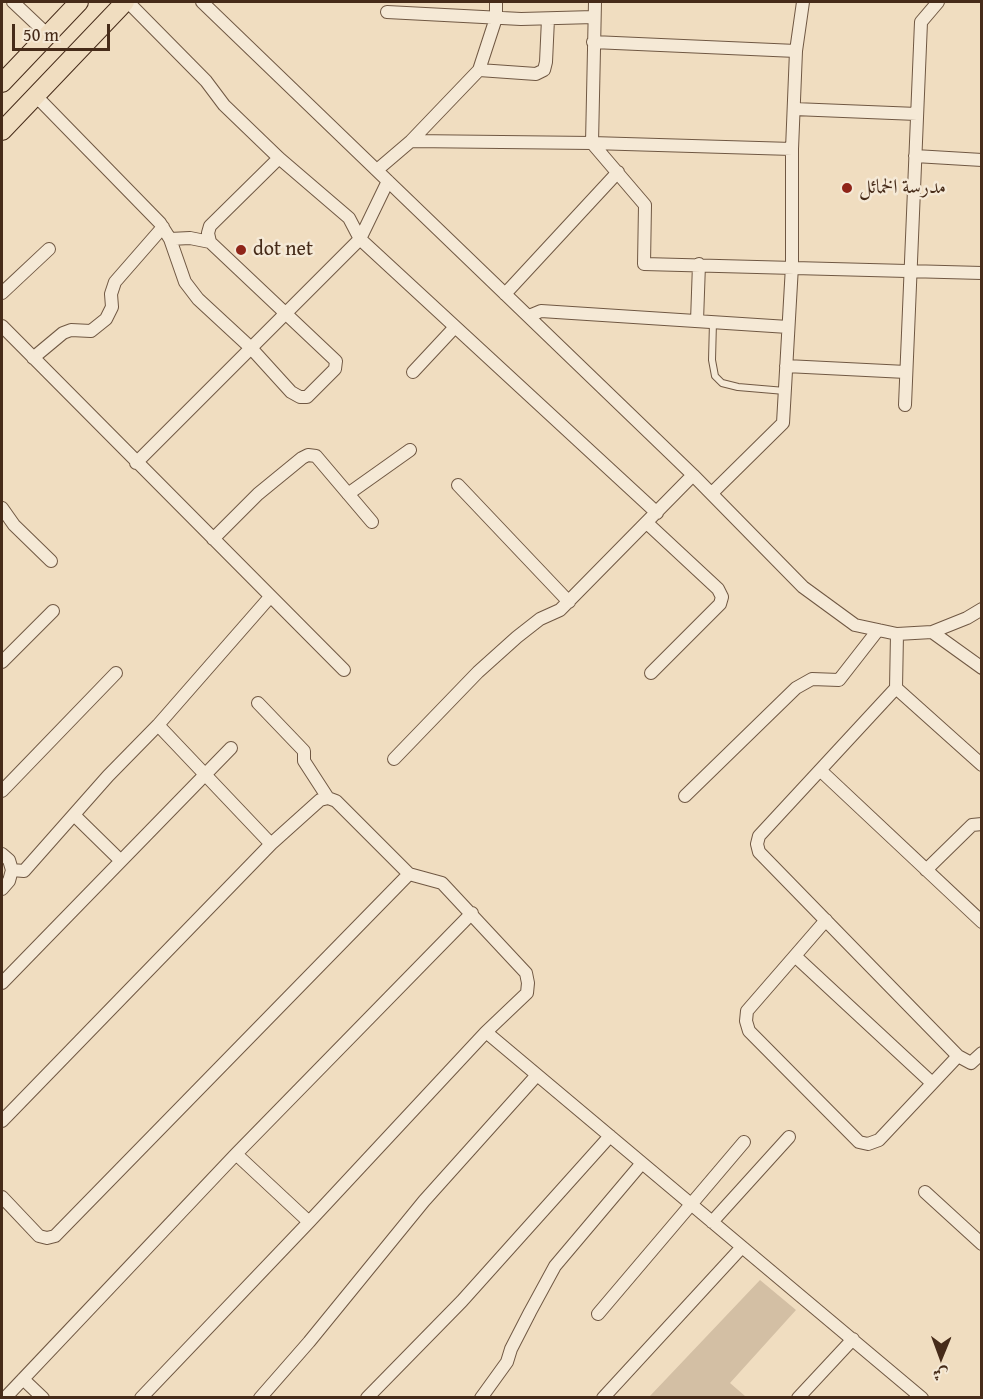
<!DOCTYPE html>
<html>
<head>
<meta charset="utf-8">
<style>
  body { margin:0 }
  #map { position:relative; width:983px; height:1399px; overflow:hidden; background:#f0ddc0; font-family:"Gentium Book Plus",Amiri,serif }
  canvas { display:block }
  .frame { position:absolute; inset:0; border:3px solid #462b19; pointer-events:none }
  .north { position:absolute; left:911px; top:1327px; width:60px; height:60px; -webkit-text-stroke:4px #f5e9d6; paint-order:stroke; rotate:181deg; font-size:16px; font-weight:700; line-height:24px; text-align:center; color:#462b19 }
  .north::after { content:''; display:block; margin:auto; width:21px; height:27px; background:#462b19; clip-path:polygon(50% 0,100% 100%,50% 72%,0 100%) }
  .scale { position:absolute; left:12px; top:24px; width:98px; height:27px; box-sizing:border-box; border:3px solid #462b19; border-top:0; padding-left:8px; font-size:18px; line-height:21px; white-space:nowrap; color:#462b19; -webkit-text-stroke:4px #f5e9d6; paint-order:stroke }
</style>
</head>
<body>
<div id="map">
<canvas width="983" height="1399"></canvas>
<div class="frame"></div>
<div class="north">ش</div>
<div class="scale">50 m</div>
</div>
<script>
const ctx = document.querySelector('canvas').getContext('2d');
ctx.lineJoin = 'round';
function fill(path, color) { ctx.fillStyle = color; ctx.fill(path, 'evenodd'); }
const shape = rows => new Path2D(rows.map(r => 'M' + r).join(''));
function stroke(path, color, width, dash) { ctx.strokeStyle = color; ctx.lineWidth = width; ctx.lineCap = dash ? 'butt' : 'round'; ctx.setLineDash(dash || []); ctx.stroke(path); }
function write(font, color, halo, rows, align = 'center') {
  ctx.font = font + ' "Gentium Book Plus",Amiri,serif'; ctx.lineWidth = 5; ctx.setLineDash([]); ctx.textBaseline = 'middle'; ctx.strokeStyle = halo; ctx.fillStyle = color; for (const [text, x, y, turn = 0] of rows) {
    ctx.save(); ctx.translate(x, y); ctx.rotate((+turn || 0) * Math.PI / 180); ctx.textAlign = isNaN(turn) ? turn : align; if (halo) ctx.strokeText(text, 0, 0); ctx.fillText(text, 0, 0); ctx.restore();
  }
}
const green = shape([
  [760,1280,796,1310,730,1383,745,1396,649,1397]
]);
const service = shape([
  [713,322,712,360,715,376,722,383,738,387,785,391]
]);
const minor = shape([
  [13,2,48,35],
  [128,2,206,81,224,105,279,158,349,218,360,239,657,513],
  [202,2,693,475,803,587,855,625,897,634,932,632,967,618,982,609],
  [595,2,592,143,645,205,644,264,982,273],
  [387,12,521,19,594,17],
  [593,42,796,51],
  [479,70,536,74,544,70,546,62,548,19],
  [35,95,160,223,170,239,185,282,198,299,251,348,291,392,300,397,307,397,335,369,336,361,210,242,208,233,210,226,279,158],
  [794,109,917,114],
  [411,141,592,143,792,149],
  [915,156,982,160],
  [377,170,411,141,479,70,496,18,496,2],
  [170,239,190,238,210,242],
  [2,293,49,249],
  [505,294,618,172],
  [529,316,541,311,788,327],
  [697,321,699,264],
  [2,326,344,670],
  [33,358,63,333,71,330,91,331,106,319,112,307,111,294,115,282,163,227],
  [786,366,906,372],
  [413,372,455,327],
  [905,405,921,22,938,2],
  [136,463,360,239,388,181],
  [458,485,569,602],
  [712,493,783,423,792,266,792,149,796,51,803,2],
  [348,494,410,450],
  [2,508,14,525,51,561],
  [647,523,718,589,722,597,720,604,651,673],
  [213,539,258,494,302,458,308,455,316,456,372,522],
  [932,632,982,668],
  [897,634,896,688,982,765],
  [2,662,53,611],
  [896,688,759,836,757,844,759,852,958,1056,971,1063,982,1053],
  [258,703,304,751,304,761,328,798],
  [158,725,271,844],
  [394,759,478,672,517,637,540,619,560,610,693,475],
  [820,770,982,922],
  [2,791,116,673],
  [685,796,796,688,812,679,839,680,878,630],
  [74,815,121,861],
  [2,854,9,860,12,870,9,881,2,889],
  [12,870,24,871,108,776,158,725,270,597],
  [926,870,972,825,982,824],
  [826,920,747,1011,746,1021,749,1031,859,1142,868,1144,879,1140,958,1056],
  [795,956,932,1083],
  [2,983,231,748],
  [486,1032,922,1398],
  [2,1121,271,844,320,800,328,798,336,801,409,874,442,883,526,973,528,983,527,993,486,1032,309,1222,141,1398],
  [236,1154,309,1222],
  [925,1192,982,1244],
  [2,1197,39,1236,47,1238,55,1236,409,874],
  [712,1222,789,1137],
  [598,1314,744,1142],
  [23,1379,43,1398],
  [5,1398,236,1154,472,913],
  [260,1398,309,1342,424,1201,537,1075],
  [367,1398,462,1301,610,1136],
  [481,1398,507,1362,511,1349,530,1312,555,1266,642,1163],
  [603,1398,742,1247],
  [798,1398,853,1339]
]);
const primary = shape([
  [2,83,79,2],
  [2,131,125,2]
]);
const markers = [
  [847,188,6,"#8f2418"],
  [241,250,6,"#8f2418"]
];
const poiNames = [
  ["مدرسة الخمائل",859,188],
  ["dot net",253,250]
];
fill(green, '#d3bfa4');
stroke(service, '#705843', 8);
stroke(minor, '#705843', 14);
stroke(primary, '#462b19', 20);
stroke(service, '#f5e9d6', 6);
stroke(minor, '#f5e9d6', 12);
stroke(primary, '#f0ddc0', 18);
for (const [x, y, r, color] of markers) { const dot = new Path2D(); dot.arc(x, y, r, 0, 2 * Math.PI); ctx.fillStyle = color; ctx.fill(dot); stroke(dot, '#f5e9d6', 2); }
write('20px', '#462b19', '#f5e9d6', poiNames, 'left');
</script>
</body>
</html>
